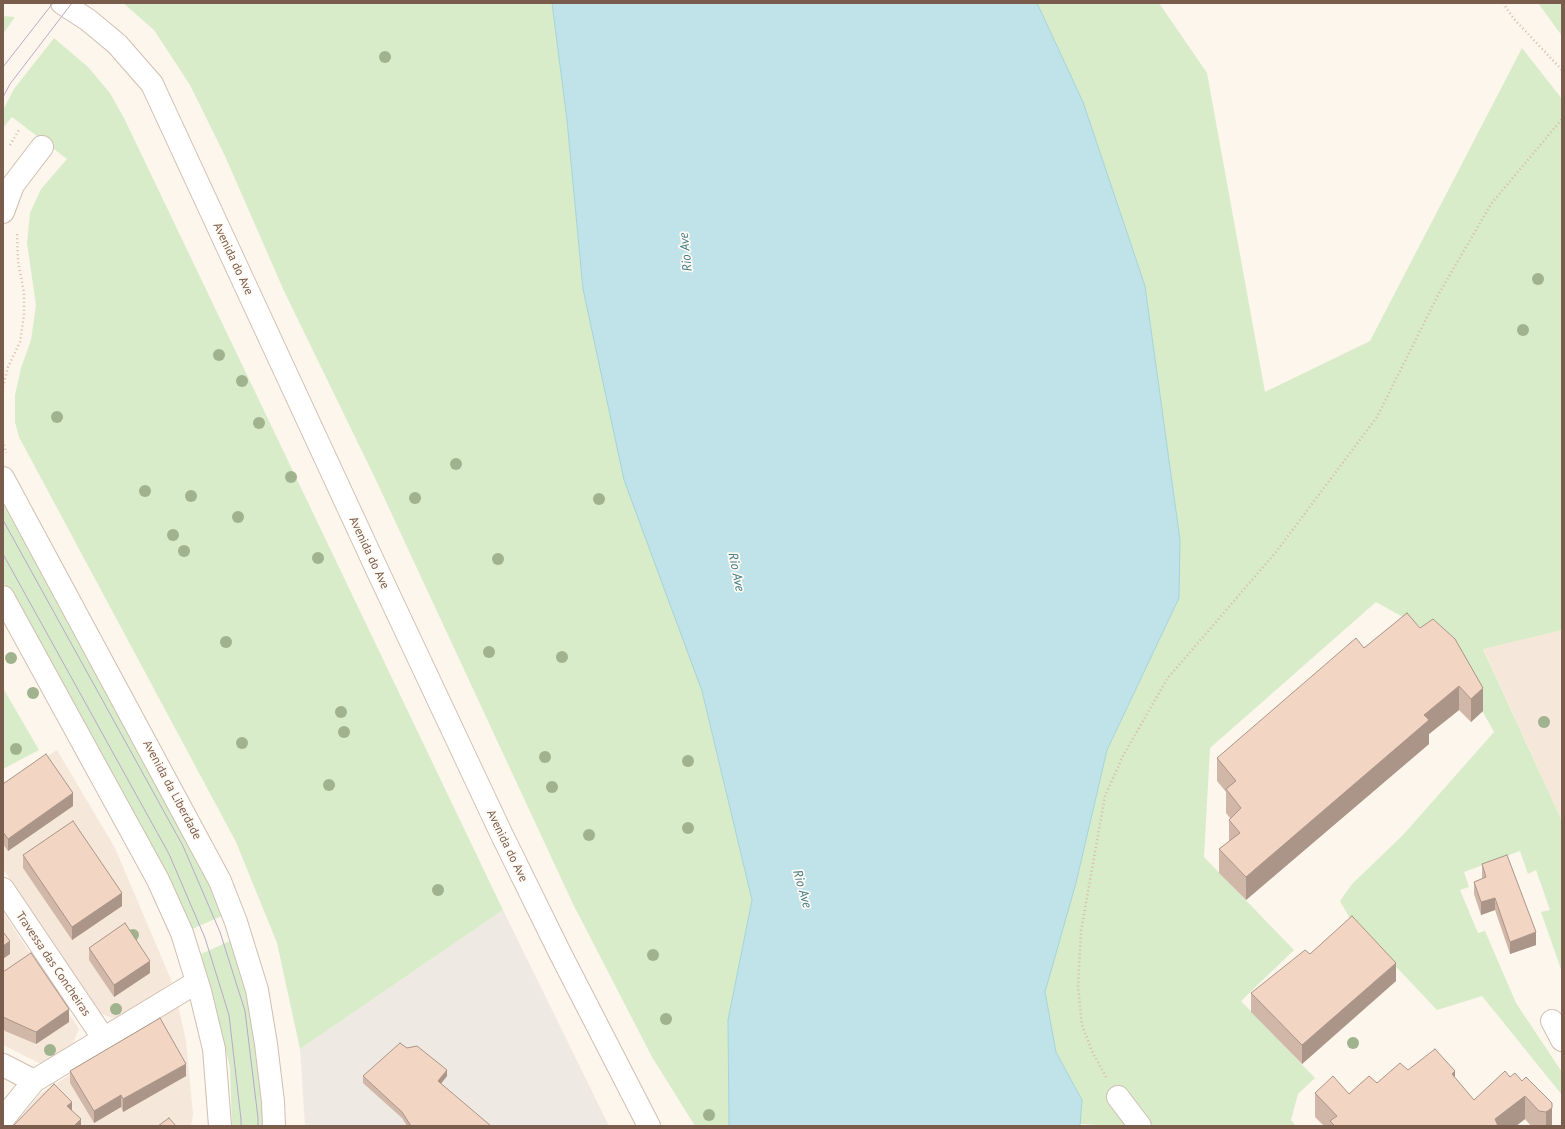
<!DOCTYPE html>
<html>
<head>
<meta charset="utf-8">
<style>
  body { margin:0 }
  #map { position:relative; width:1565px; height:1129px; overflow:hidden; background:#fdf6ec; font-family:"PT Sans",sans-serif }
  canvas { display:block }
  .frame { position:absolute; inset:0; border:4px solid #7a5c4d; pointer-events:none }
</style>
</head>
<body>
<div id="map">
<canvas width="1565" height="1129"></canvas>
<div class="frame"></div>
</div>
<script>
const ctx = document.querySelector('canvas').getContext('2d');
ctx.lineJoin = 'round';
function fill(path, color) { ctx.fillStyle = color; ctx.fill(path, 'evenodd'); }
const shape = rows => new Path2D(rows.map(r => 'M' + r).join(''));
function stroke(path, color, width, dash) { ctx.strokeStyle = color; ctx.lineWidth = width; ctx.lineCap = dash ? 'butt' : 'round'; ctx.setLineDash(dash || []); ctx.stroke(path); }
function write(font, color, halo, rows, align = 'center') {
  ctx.font = font + ' "PT Sans",sans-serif'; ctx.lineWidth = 3.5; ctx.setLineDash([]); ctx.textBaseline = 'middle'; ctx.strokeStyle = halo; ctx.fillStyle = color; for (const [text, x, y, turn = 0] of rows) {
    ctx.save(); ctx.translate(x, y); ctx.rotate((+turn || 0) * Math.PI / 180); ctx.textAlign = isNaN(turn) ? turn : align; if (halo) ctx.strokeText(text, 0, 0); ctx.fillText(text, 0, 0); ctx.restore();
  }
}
const residential = shape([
  [1562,630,1562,821,1483,648],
  [57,750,115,848,172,982,120,1020,101,1014,3,869,3,783],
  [3,912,79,1029,70,1050,56,1062,41,1064,3,1045],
  [178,1005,186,1041,193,1114,191,1126,13,1126,40,1094]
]);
const industrial = shape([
  [503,910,609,1126,305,1126,300,1049]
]);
const green = shape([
  [123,3,552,3,567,120,583,289,702,691,752,900,728,1020,729,1126,695,1126,652,1057,573,904,375,478,284,291,225,156,190,85,154,30],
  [1037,3,1159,3,1207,73,1265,392,1370,341,1522,48,1562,99,1562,630,1483,649,1562,821,1562,972,1541,912,1550,910,1536,870,1528,874,1520,851,1464,872,1469,887,1460,890,1478,933,1485,931,1516,1003,1562,1072,1562,1095,1482,996,1437,1010,1349,917,1340,901,1352,884,1403,835,1494,732,1455,662,1428,631,1376,602,1210,748,1204,857,1294,950,1241,1001,1315,1078,1298,1094,1291,1120,1296,1126,1101,1126,1100,1125,1079,1124,1082,1100,1056,1052,1045,992,1076,883,1107,750,1179,598,1180,540,1145,286,1083,102],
  [1538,3,1562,3,1562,36],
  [3,16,15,17,3,34],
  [54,38,88,67,110,93,124,118,503,910,300,1049,277,943,236,842,19,437,15,422,15,395,21,368,31,340,36,305,27,243,30,213,41,189,67,159,12,117,3,128,3,110,14,89],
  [10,502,226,914,188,931,166,880,3,581,3,506],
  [3,688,39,750,3,769],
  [232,940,251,1007,264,1126,232,1126,230,1067,201,954]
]);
const water = shape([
  [552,3,1037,3,1083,102,1145,286,1180,540,1179,598,1107,750,1076,883,1045,992,1056,1052,1082,1100,1080,1126,729,1126,728,1020,752,900,702,691,624,480,583,289,567,120,552,3]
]);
const path = shape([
  [1503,3,1514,19,1562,70],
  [10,145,19,130],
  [3,387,8,367,20,342,24,315,24,293,18,261,17,232],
  [3,441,6,453],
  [1106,1077,1092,1051,1082,1025,1078,987,1081,931,1105,796,1123,756,1167,679,1276,552,1377,417,1437,297,1491,204,1562,119]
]);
const minor = shape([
  [62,3,88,20,117,44,152,84,380,576,501,833,560,953,649,1126],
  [3,212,13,185,42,147],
  [3,478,220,881,236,922,257,990,266,1044,273,1102,274,1126],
  [3,597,158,880,182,933,200,991,214,1049,220,1126],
  [3,889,104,1039],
  [1552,1021,1562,1040],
  [3,1065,34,1081],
  [1118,1097,1140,1126],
  [3,1119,34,1081,197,982]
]);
const tram = shape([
  [3,67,53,3],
  [3,97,10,84,72,3],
  [3,520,183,846,220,932,245,1011,258,1118,258,1126],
  [3,554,169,854,205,938,229,1015,241,1119,241,1126]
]);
const trees = [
  [385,57],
  [1538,279],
  [1523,330],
  [219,355],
  [242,381],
  [57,417],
  [259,423],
  [456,464],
  [291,477],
  [145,491],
  [191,496],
  [415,498],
  [599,499],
  [238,517],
  [173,535],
  [184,551],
  [318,558],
  [498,559],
  [226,642],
  [489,652],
  [562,657],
  [11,658],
  [33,693],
  [341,712],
  [1544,722],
  [344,732],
  [242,743],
  [16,749],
  [545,757],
  [688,761],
  [329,785],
  [552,787],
  [688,828],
  [589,835],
  [438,890],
  [133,935],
  [653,955],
  [116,1009],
  [666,1019],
  [1353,1043],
  [50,1050],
  [709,1115]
];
const wall = shape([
  [1407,613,1483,711,1471,722,1459,710,1429,734,1429,744,1246,900,1219,873,1219,849,1229,842,1229,820,1230,818,1226,813,1226,792,1217,781,1217,758,1364,648],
  [3,784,73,806,8,851,3,844],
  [23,855,122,906,72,940,23,868],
  [1482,864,1536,945,1510,954,1495,910,1481,915,1474,894,1474,882,1482,879],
  [89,948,150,973,114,997,89,960],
  [1310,954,1396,981,1302,1064,1251,1012,1251,993],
  [3,972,69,1022,36,1044,5,1031,3,1028],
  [1408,1070,1455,1079,1474,1100,1510,1077,1522,1081,1552,1103,1552,1126,1531,1126,1525,1119,1516,1126,1324,1126,1315,1117,1315,1093,1349,1094],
  [70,1071,186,1076,123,1112,121,1107,94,1123,70,1083],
  [363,1076,447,1076,441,1084,491,1126,407,1126,402,1118,363,1083]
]);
const shadedWall = shape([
  [1459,686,1459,710,1429,734,1429,744,1246,900,1246,877,1424,715],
  [1483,688,1483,711,1471,722,1471,699],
  [73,793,73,806,8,851,8,839],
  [122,893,122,906,72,940,72,927],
  [1495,898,1495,910,1481,915,1481,902],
  [1536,932,1536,945,1510,954,1510,942],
  [10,941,10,954,3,959,3,946],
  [150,961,150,973,114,997,114,985],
  [1396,963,1396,981,1302,1064,1302,1045],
  [69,1009,69,1022,36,1044,36,1032],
  [186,1064,186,1076,123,1112,123,1099],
  [447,1070,447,1076,438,1087,438,1081],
  [1455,1071,1455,1095,1452,1074],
  [121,1095,121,1107,94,1123,94,1111],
  [1525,1096,1525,1119,1516,1126,1495,1126,1495,1119],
  [72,1102,72,1114,67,1106],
  [1552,1108,1552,1126,1546,1126,1546,1112],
  [81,1119,81,1126,74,1126]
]);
const building = shape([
  [1407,613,1420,628,1433,619,1455,639,1483,688,1471,699,1459,686,1424,715,1429,720,1246,877,1219,849,1240,833,1229,820,1241,808,1226,789,1236,781,1217,758,1356,638,1364,648,1407,613],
  [46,754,73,793,8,839,3,832,3,784,46,754],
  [73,821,122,893,72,927,23,855,73,821],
  [1507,855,1536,932,1510,942,1495,898,1481,902,1474,882,1486,877,1482,864,1507,855],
  [1352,916,1396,963,1302,1045,1251,993,1305,950,1310,954,1352,916],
  [125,923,150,961,114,985,89,948,125,923],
  [3,932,10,941,3,946,3,932],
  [31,953,69,1009,36,1032,5,1018,3,1016,3,972,31,953],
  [160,1018,186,1064,123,1099,121,1095,94,1111,70,1071,160,1018],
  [400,1043,407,1048,417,1046,447,1070,438,1081,491,1126,411,1126,402,1112,363,1076,400,1043],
  [1435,1049,1455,1071,1452,1074,1474,1100,1505,1071,1510,1077,1515,1073,1522,1081,1526,1077,1552,1103,1552,1108,1546,1112,1539,1111,1525,1096,1495,1119,1498,1126,1335,1126,1330,1121,1337,1116,1315,1093,1333,1076,1349,1094,1369,1076,1377,1083,1400,1063,1408,1070,1435,1049],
  [54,1084,72,1102,67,1106,81,1119,74,1126,13,1126,54,1084],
  [169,1118,176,1126,158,1126,169,1118]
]);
const streetNames = [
  ["Avenida do Ave",233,259,65],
  ["Avenida do Ave",369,553,65],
  ["Avenida da Liberdade",172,790,62],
  ["Avenida do Ave",507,846,64],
  ["Travessa das Concheiras",53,964,56]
];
const waterNames = [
  ["Rio Ave",686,252,-96],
  ["Rio Ave",736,572,79],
  ["Rio Ave",802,889,74]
];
fill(residential, '#f5e8da');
fill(industrial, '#efe9e4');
fill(green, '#d8ecc9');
fill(water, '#bfe3e8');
stroke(water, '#a5d3da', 1);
stroke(minor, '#d1beb0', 24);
stroke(path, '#d9b8a5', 2.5, [1, 3]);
stroke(minor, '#fff', 22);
stroke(tram, '#b9a8c9', 1);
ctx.fillStyle = '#a0b28e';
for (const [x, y] of trees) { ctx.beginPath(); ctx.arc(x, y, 6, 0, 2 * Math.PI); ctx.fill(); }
fill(wall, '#d1b7a8');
fill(shadedWall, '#aa9588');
fill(building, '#f3d5c3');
stroke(building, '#aa9588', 1);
write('12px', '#7a5c4d', '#fffaf3', streetNames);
write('italic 13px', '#437c86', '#fffaf3', waterNames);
</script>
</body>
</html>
